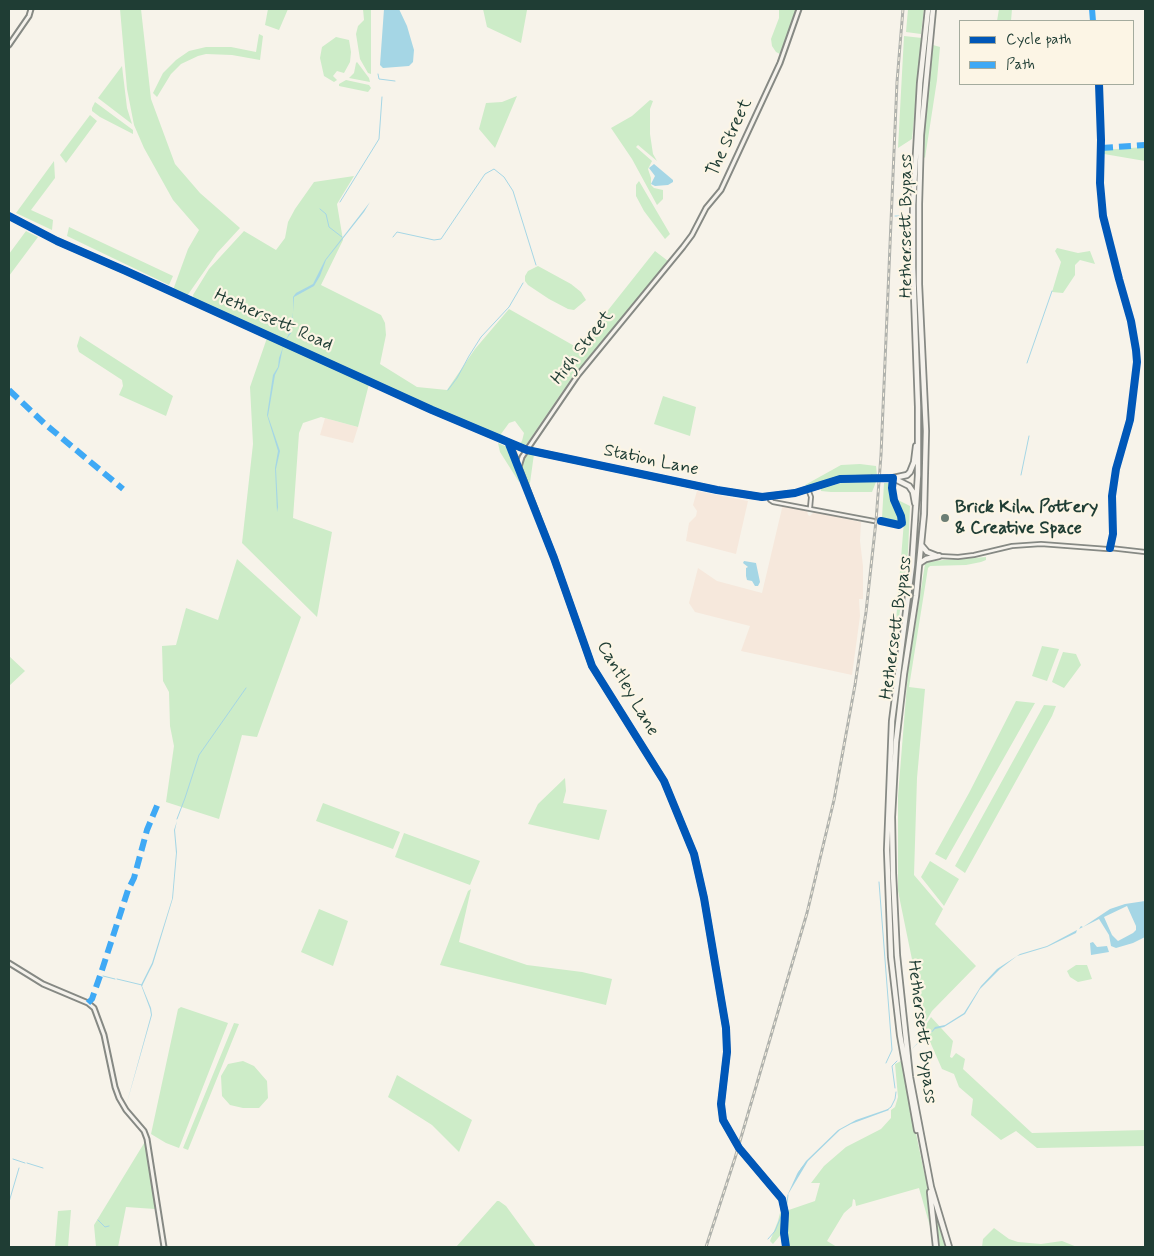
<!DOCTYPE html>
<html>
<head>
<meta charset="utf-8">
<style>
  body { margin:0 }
  #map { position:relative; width:1154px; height:1256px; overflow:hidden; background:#f7f3ea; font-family:Mynerve,sans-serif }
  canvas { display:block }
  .frame { position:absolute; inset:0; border:10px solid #1f3d34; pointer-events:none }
  .legend { position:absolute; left:959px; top:20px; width:175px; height:65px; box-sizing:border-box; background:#fcf5e5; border:1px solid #a4ab9e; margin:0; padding:6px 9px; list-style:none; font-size:15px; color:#1f3d34 }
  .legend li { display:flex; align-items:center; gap:10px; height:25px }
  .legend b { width:25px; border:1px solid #a4ab9e }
</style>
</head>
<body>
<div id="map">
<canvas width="1154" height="1256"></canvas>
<div class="frame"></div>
<ul class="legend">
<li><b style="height:6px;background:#0057b8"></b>Cycle path</li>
<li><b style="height:6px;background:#3fa9f5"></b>Path</li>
</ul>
</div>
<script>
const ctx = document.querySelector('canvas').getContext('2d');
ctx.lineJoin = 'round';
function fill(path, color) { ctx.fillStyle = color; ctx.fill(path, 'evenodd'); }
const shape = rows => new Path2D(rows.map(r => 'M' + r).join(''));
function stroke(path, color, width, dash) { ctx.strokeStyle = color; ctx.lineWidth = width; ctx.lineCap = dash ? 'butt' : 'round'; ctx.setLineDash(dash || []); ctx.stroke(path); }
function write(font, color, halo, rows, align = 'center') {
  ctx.font = font + ' Mynerve,sans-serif'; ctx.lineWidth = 4.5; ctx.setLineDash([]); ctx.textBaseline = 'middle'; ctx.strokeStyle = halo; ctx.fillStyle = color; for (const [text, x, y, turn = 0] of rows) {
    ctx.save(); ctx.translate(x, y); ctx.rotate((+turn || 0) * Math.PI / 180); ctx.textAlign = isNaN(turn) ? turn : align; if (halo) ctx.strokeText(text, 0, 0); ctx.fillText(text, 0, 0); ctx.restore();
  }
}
const built = shape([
  [325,418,358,427,353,443,320,435],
  [697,491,748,501,736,554,686,541,689,523,696,516,697,511,693,505],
  [783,504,807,511,808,515,810,516,814,512,861,522,860,541,863,566,863,599,859,599,860,616,852,675,741,651,750,626,695,612,689,603,698,568,717,581,762,593]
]);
const green = shape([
  [120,9,141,9,151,99,175,164,200,193,240,228,217,253,187,296,173,290,188,249,199,230,173,200,144,148,134,125,127,89],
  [268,9,288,9,279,30,265,25],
  [363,9,371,9,371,74,368,73,360,59,356,34,358,26,364,20],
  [483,9,527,10,521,43,487,27],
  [779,9,796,9,780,54,776,52,772,46,771,39,779,18],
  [908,9,924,9,921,34,906,32],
  [999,9,1012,9,1011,21,997,21],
  [259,34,263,36,260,60,232,55,206,54,198,56,181,64,171,74,157,97,153,93,163,73,176,60,189,51,206,47,231,47,256,52],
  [904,36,922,38,912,139,898,148],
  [336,37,349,40,351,52,350,62,344,73,337,71,333,76,337,80,334,82,324,76,320,58,322,47],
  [933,45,940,47,937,80,925,158,924,157,925,122],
  [357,62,369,78,370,82,349,78,354,73,356,63],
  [122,66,127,108,132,124,98,98],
  [346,80,369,85,371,88,368,92,339,86,339,84],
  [517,96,495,148,479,129,486,103,502,102],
  [650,100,653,101,650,109,650,134,653,154,657,161,638,145,636,147,652,161,648,169,651,178,651,185,654,188,663,190,663,199,657,205,632,159,611,128,632,116],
  [95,102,133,130,133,134,100,117,92,111,92,108],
  [90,115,97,121,66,163,60,155],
  [1145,147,1145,161,1104,154,1102,150],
  [54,161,55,178,31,210,53,220,52,230,16,213],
  [354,176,337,204,343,240,321,285,381,315,385,323,386,335,380,364,417,387,447,390,475,349,509,309,578,348,655,251,668,261,569,382,526,445,523,447,518,445,522,441,524,433,515,421,509,423,501,434,505,437,504,440,194,300,193,295,209,269,244,231,276,250,285,238,288,222,295,209,314,182],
  [639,181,670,234,665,239,644,211,636,196,636,185],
  [69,227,173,276,169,285,67,236],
  [26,231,38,237,9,276,9,254],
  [1057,248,1078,253,1090,251,1095,264,1080,260,1075,265,1075,275,1063,293,1052,292,1061,262,1055,251],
  [538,266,571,284,581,292,586,300,574,310,568,309,549,299,528,285,525,281,525,276,528,271],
  [80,336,173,396,166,416,119,395,123,386,122,380,79,352,77,346],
  [267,338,369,384,358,427,321,417,303,423,299,433,293,518,332,532,317,617,242,543,253,444,250,387],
  [663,396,696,407,690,436,654,424],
  [498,443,507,447,513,457,520,475,519,482,500,452],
  [529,453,534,454,529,490,523,477,521,463,525,455],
  [860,464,876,466,877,475,841,476,808,487,805,485,841,465],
  [861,481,876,482,872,492,831,492,821,491,821,488,841,483],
  [884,483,889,483,891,500,900,520,898,523,883,520,882,518],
  [898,500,910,506,908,552,898,625,896,621,904,521,896,501],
  [986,557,986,560,981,562,966,565,930,566,928,568,909,687,925,689,917,778,914,875,943,909,935,924,976,966,932,1011,925,1023,898,891,898,796,908,672,925,564,929,562,943,560],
  [237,559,301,617,257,737,242,735,219,819,166,802,174,746,170,726,169,692,163,681,162,646,176,645,186,608,218,620],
  [1042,646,1059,649,1047,681,1032,676],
  [1063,652,1076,654,1081,665,1064,688,1052,682],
  [9,656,25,671,9,686],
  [1016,701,1035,703,946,860,935,854,969,793],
  [1044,705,1056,706,1052,716,965,873,955,866],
  [565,778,566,791,563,803,607,810,599,840,528,824,538,804],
  [323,803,400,832,393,849,316,821],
  [404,833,480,861,470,885,395,857],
  [930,861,959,879,944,906,921,877],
  [471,889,459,942,527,965,582,972,612,979,606,1005,440,965,468,891],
  [319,909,348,921,333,966,301,952],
  [1076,965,1087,965,1092,979,1078,982,1070,977,1067,971],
  [181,1007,228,1023,179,1148,166,1143,151,1134,178,1009],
  [931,1017,953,1041,950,1057,952,1058,956,1053,965,1059,963,1069,1032,1133,1145,1130,1145,1146,1037,1148,1016,1131,1001,1140,971,1115,973,1099,959,1087,954,1074,942,1069,924,1028],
  [234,1023,239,1024,188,1150,183,1148],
  [243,1061,254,1066,267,1081,268,1098,259,1108,243,1108,230,1105,222,1096,221,1076,228,1064],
  [901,1061,924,1172,945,1247,936,1247,919,1188,856,1206,855,1200,853,1199,852,1206,844,1213,827,1241,837,1247,787,1247,783,1232,773,1244,770,1241,778,1221,780,1213,815,1201,820,1183,811,1183,824,1166,846,1147,881,1129,891,1118,891,1110,895,1107,898,1097,895,1064],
  [397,1075,472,1120,459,1152,432,1125,388,1097],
  [146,1140,155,1209,126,1207,118,1247,96,1247,94,1225],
  [497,1201,499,1201,506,1206,536,1247,456,1247],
  [71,1210,68,1247,55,1247,58,1211],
  [994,1228,1009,1239,1018,1242,1041,1244,1062,1241,1077,1247,982,1247,983,1239]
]);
const water = shape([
  [384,9,399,9,407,26,414,50,413,62,409,66,383,68,380,65],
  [654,164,673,180,673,182,668,185,655,186,651,184,655,176,649,168],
  [370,202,364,212,326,260,320,276,314,286,294,297,292,327,291,333,286,340,291,329,293,320,293,297,296,293,313,284,325,260],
  [283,347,279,367,275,375,268,416,280,451,276,469,278,507,277,512,275,468,278,451,267,415,273,375,278,367,279,358],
  [744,561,756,563,760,582,758,586,755,586,752,581,747,580,746,576,746,568,748,567,743,563],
  [177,821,175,830,177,852,173,898,153,964,142,986,151,1008,152,1015,126,1106,151,1015,150,1009,141,985,152,963,172,899,176,853,174,830],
  [1145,901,1145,937,1133,943,1116,948,1111,946,1109,935,1099,919,1079,929,1081,926,1083,927,1110,909,1125,904],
  [1127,906,1136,926,1136,930,1133,933,1118,941,1112,935,1104,917],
  [1077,930,1076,933,1047,947,1017,956,1000,969,980,989,965,1014,944,1027,935,1029,932,1032,926,1031,923,1038,912,1049,923,1037,925,1030,932,1031,935,1027,945,1025,964,1013,981,986,997,969,1020,954,1047,946],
  [1093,942,1097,947,1107,946,1109,952,1091,955,1090,943],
  [888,1109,889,1110,851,1124,840,1130,808,1161,787,1196,797,1174,806,1161,838,1130,856,1120]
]);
const stream = shape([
  [378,74,379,79,395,81],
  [340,202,379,139,382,97],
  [320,209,326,214,329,227,342,237],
  [895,216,906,216],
  [393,237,397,232,434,240,441,239,485,174,494,169,504,177,513,191,536,265],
  [1027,363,1052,291],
  [448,390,457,378,469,356,481,337,509,307,523,283],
  [1021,475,1029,436],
  [177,819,185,798,199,755,246,688],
  [879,882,892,1050,886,1063],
  [103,976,115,979],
  [117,979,142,985],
  [895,1088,892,1066,897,1061],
  [887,1110,891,1107,895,1099,896,1092],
  [13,1159,25,1163],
  [27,1163,43,1168],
  [798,1173,803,1166],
  [9,1202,19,1168],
  [786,1210,788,1195],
  [98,1220,105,1227,109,1226],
  [768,1239,775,1231,783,1212]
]);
const street = shape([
  [808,489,811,497,810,508],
  [770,497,770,500,773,502,874,521],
  [881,521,899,525,902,523,901,516,894,500,892,488,893,478],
  [939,556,958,557,974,555,1012,546,1041,544,1107,549,1110,548,1145,552]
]);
const secondary = shape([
  [9,45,29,16,31,9],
  [9,216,57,241,126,271,432,410,527,450,717,490,762,497,795,493,840,479,871,478],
  [510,444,554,558,592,666,664,781,694,854,704,898,726,1028,727,1052,721,1104,723,1120,739,1148,782,1199,785,1213,784,1233,786,1247],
  [519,467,522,457,578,375,683,247,692,235,706,208,721,190,780,63,799,9],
  [9,963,43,984,88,1003,94,1008,104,1035,115,1087,119,1098,126,1110,144,1131,147,1139,164,1247]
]);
const highway = shape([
  [933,9,921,135,919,204,919,284,926,431,924,514,916,596,904,674,896,742,892,817,893,873,897,955,910,1077,931,1187,949,1247],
  [893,478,907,475,910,472,914,462,916,446],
  [895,479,909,486,913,492,915,503],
  [922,546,927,552,937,556],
  [920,563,926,559,939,556],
  [917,1130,900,1035,891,957,887,850,892,721,912,565,918,475,918,407,913,267,913,205,920,83,928,9],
  [930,1192,936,1247]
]);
const rail = shape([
  [706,1247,735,1158,807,913,834,800,855,685,866,612,876,521,881,455,897,82,903,9]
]);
const secondaryBridge = shape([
  [871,478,888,478]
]);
const quiet = shape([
  [1092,9,1093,21],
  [1101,148,1145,145],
  [9,390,45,424,123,489],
  [88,1003,92,999,101,973,128,890,134,878,147,830,159,801]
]);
const cycleway = shape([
  [1099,84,1101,140,1100,183,1103,216,1119,279,1131,321,1136,350,1137,362,1130,420,1116,469,1112,496,1113,534,1110,548],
  [9,216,57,241,126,271,432,410,527,450,717,490,762,497,795,493,840,479,893,478,892,488,894,500,901,516,902,523,899,525,881,521],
  [509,444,554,558,592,666,664,781,694,854,704,898,726,1028,727,1052,721,1104,723,1120,739,1148,782,1199,785,1213,784,1233,786,1247]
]);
const markers = [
  [945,518,5,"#6b7d74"]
];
const streetNames = [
  ["The Street",730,138,-65],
  ["Hethersett Bypass",907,226,-90],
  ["Hethersett Road",273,321,24],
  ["High Street",583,348,-52],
  ["Station Lane",651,461,12],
  ["Hethersett Bypass",897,628,-82],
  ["Cantley Lane",627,689,60],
  ["Hethersett Bypass",921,1032,83]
];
const poiNames = [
  ["Brick Kiln Pottery",955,508],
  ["& Creative Space",955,529]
];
fill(built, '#f6e8dc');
fill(green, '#cdecc8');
fill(water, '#a5d6e5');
stroke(stream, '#a5d6e5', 1);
stroke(street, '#868984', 6);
stroke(secondary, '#868984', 7);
stroke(highway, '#868984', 8);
stroke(street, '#f5f2ec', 2.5);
stroke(secondary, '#f5f2ec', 3);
stroke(highway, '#f5f2ec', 4.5);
stroke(rail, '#b0b2ad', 3);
stroke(rail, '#fcf5e5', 1, [4]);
stroke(secondaryBridge, '#868984', 7, []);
stroke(secondaryBridge, '#f5f2ec', 3);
stroke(quiet, '#3fa9f5', 6, [12, 6]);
stroke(cycleway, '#0057b8', 8);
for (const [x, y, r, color] of markers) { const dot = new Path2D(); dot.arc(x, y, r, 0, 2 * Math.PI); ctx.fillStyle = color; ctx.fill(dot); stroke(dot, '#fcf5e5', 2); }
write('18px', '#1f3d34', '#fcf5e5', streetNames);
write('bold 18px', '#1f3d34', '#fcf5e5', poiNames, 'left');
</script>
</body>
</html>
